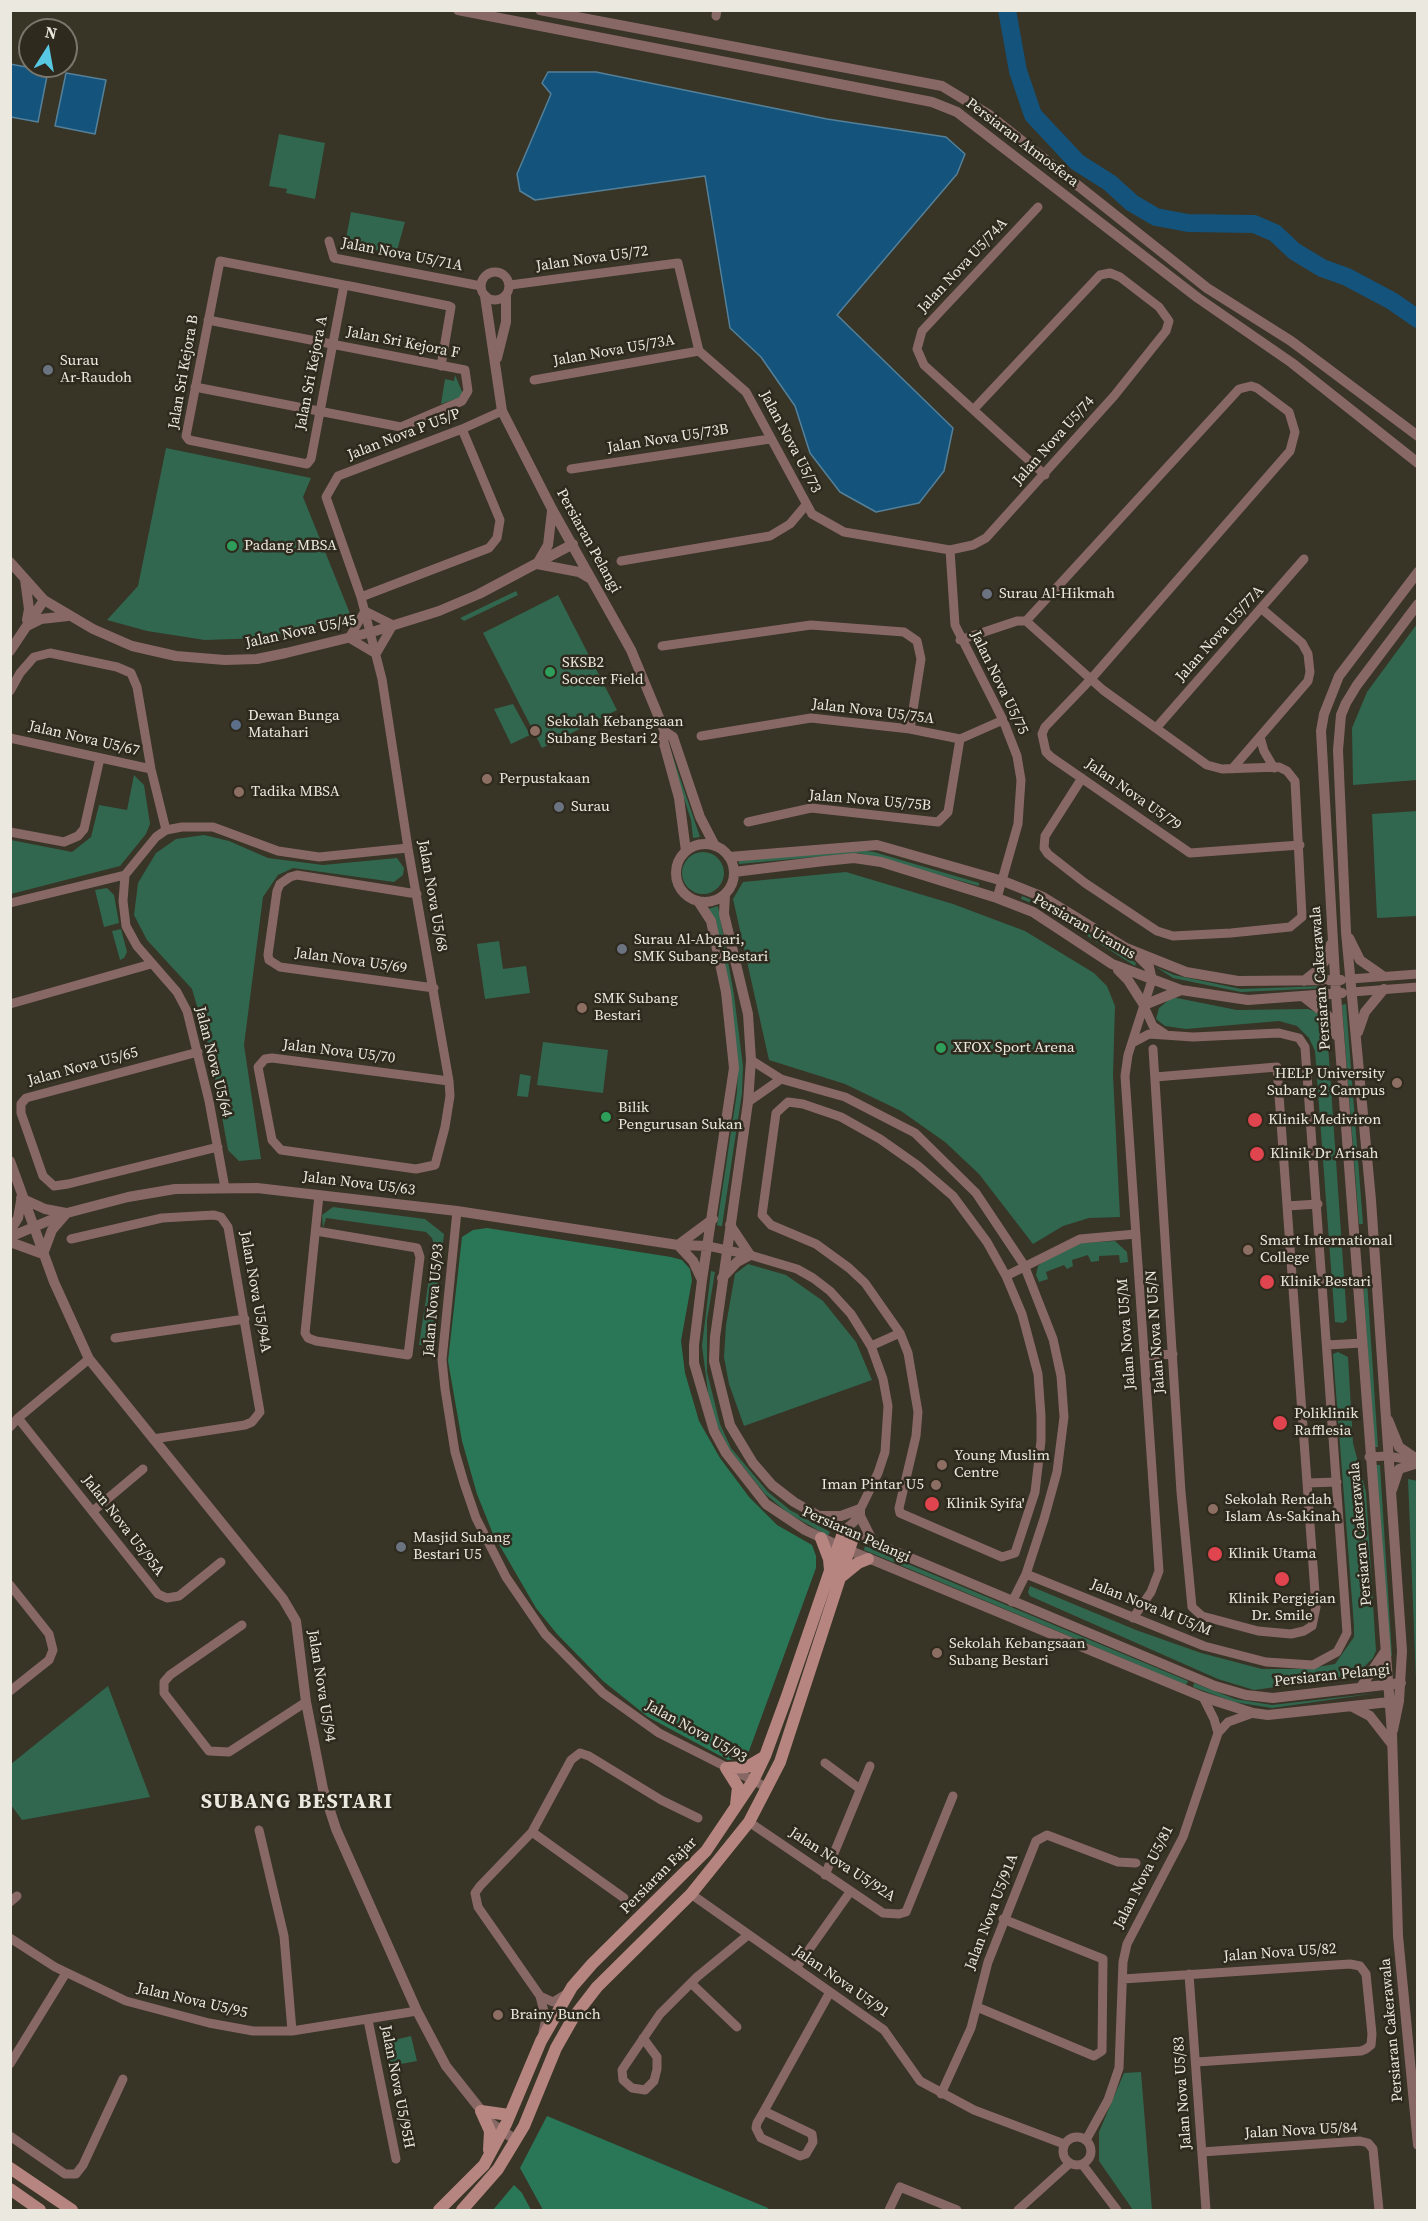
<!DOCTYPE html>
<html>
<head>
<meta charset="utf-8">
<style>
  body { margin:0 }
  #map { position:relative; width:1428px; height:2221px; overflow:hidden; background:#383426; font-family:"Source Serif 4",serif }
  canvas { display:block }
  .frame { position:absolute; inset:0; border:12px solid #ebe8e0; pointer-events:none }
  .north { position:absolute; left:18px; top:18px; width:60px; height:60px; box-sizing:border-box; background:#2e2a1d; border:2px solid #7a766b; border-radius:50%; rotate:11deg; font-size:16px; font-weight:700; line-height:24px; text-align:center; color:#ebe8e0 }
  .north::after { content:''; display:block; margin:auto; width:21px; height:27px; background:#57c9e3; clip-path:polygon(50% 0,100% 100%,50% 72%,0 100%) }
</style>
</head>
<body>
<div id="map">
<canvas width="1428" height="2221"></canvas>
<div class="frame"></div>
<div class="north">N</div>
</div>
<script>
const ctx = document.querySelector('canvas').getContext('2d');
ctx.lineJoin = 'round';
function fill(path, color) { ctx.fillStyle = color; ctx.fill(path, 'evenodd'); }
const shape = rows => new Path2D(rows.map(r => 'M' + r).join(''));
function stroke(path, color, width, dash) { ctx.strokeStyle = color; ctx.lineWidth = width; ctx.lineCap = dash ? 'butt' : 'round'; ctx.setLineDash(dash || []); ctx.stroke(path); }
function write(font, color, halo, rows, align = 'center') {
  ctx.font = font + ' "Source Serif 4",serif'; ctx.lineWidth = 5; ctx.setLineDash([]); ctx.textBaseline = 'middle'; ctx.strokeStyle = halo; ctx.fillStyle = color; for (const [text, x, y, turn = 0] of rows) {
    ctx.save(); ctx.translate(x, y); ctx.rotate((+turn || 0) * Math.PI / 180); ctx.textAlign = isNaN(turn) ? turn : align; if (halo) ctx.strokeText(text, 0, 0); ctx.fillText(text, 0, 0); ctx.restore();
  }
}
const green = shape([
  [279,134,325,143,315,199,286,193,287,189,269,186],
  [351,212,405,222,396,254,345,244],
  [455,375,464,396,441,404,445,379,454,381],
  [166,448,311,478,303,497,351,616,263,638,205,640,147,631,107,620,138,586],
  [516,591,518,595,464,621,460,618],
  [558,595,617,710,542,748,483,633],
  [1417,624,1417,780,1353,785,1352,728,1367,692],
  [513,704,530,735,511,744,494,709],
  [671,751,700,837,693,838,691,820,669,752],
  [134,775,144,785,150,824,146,834,120,866,11,894,11,840,72,852,91,837,99,805,127,810],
  [1417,811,1417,916,1377,918,1372,814],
  [204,835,229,841,268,858,323,865,397,858,404,868,403,875,394,882,293,868,278,875,263,897,244,1045,261,1159,239,1161,228,1150,210,1050,192,989,147,940,134,915,138,883,156,853,176,839],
  [859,850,874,852,979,883,979,886,859,853,739,864,739,861],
  '682 873a21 21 0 1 1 42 0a21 21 0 1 1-42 0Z',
  [846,872,953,904,1025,931,1094,973,1107,986,1115,1006,1113,1075,1120,1217,1089,1218,1063,1226,1033,1244,979,1174,945,1142,901,1111,845,1084,769,1060,733,899,743,882],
  [107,888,114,895,119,923,104,927,95,890],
  [1022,896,1041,904,1136,963,1135,966,1040,906,1021,899],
  [718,906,734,995,743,1066,742,1093,722,1226,720,1226,717,1225,737,1092,738,1066,730,995,708,909],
  [121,929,127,952,124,958,120,960,112,931],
  [499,941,503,969,526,966,530,993,485,999,477,944],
  [1156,967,1174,975,1241,989,1324,986,1325,988,1241,992,1173,978],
  [1172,997,1237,1010,1308,1009,1316,1012,1327,1030,1347,1320,1343,1323,1335,1322,1315,1051,1309,1038,1297,1026,1279,1021,1186,1029,1165,1026,1156,1019,1159,1008],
  [1346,1004,1363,1224,1359,1224,1342,1005],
  [543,1042,608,1050,603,1093,537,1085],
  [520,1074,531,1076,528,1097,517,1096],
  [333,1207,425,1219,444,1234,431,1345,419,1345,434,1245,432,1238,426,1232,326,1218,323,1228,322,1215],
  [1115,1241,1127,1252,1128,1262,1120,1263,1119,1255,1099,1256,1099,1261,1091,1262,1088,1255,1072,1260,1073,1266,1067,1269,1064,1265,1046,1272,1048,1279,1039,1282,1036,1275,1038,1266,1044,1261,1081,1243],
  [748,1264,786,1275,823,1301,856,1342,872,1380,744,1426,729,1384,724,1357,726,1325,735,1274],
  [711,1271,715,1272,707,1320,707,1372,720,1424,731,1448,768,1492,790,1510,830,1532,828,1536,788,1513,765,1494,729,1449,717,1425,709,1400,702,1346],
  [1363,1281,1367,1281,1378,1447,1374,1447],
  [1338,1352,1348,1357,1353,1443,1366,1492,1376,1651,1373,1658,1355,1676,1254,1690,1218,1679,1030,1596,1028,1592,1030,1586,1136,1630,1201,1653,1262,1669,1306,1669,1335,1664,1354,1637,1354,1626,1333,1354],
  [1375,1465,1380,1465,1392,1656,1390,1655],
  [1408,1479,1418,1481,1417,1706,1417,1705],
  [865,1546,1188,1681,1186,1685,864,1550],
  [1194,1683,1235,1699,1272,1705,1378,1693,1272,1708,1234,1702,1193,1687],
  [108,1686,150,1797,22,1820,11,1805,11,1764],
  [411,2036,417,2061,390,2066,385,2042],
  [1141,2072,1152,2210,1133,2210,1099,2161,1099,2132,1124,2073]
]);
const forest = shape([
  [487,1228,671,1257,682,1260,690,1269,692,1280,681,1341,685,1373,699,1421,720,1458,749,1497,777,1525,812,1545,816,1556,816,1568,749,1751,741,1758,728,1760,648,1717,603,1681,557,1634,536,1608,493,1534,477,1494,462,1441,448,1361,462,1237,473,1230],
  [547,2116,768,2208,767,2210,543,2210,520,2168],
  [514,2185,522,2193,531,2210,493,2210]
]);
const water = shape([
  [10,64,48,71,38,122,11,117,10,64],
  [548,72,596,72,827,119,946,137,965,154,957,174,837,315,953,428,944,471,919,503,876,512,840,492,810,453,795,406,761,357,730,328,705,176,535,200,520,191,517,174,551,94,542,83,548,72],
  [66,73,106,80,95,134,55,126,66,73]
]);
const river = shape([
  [1007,10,1018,71,1033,115,1077,162,1110,183,1132,203,1156,217,1188,223,1254,224,1275,233,1294,251,1322,268,1347,277,1392,301,1418,319]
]);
const minor = shape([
  [716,16,717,10],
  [1038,207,922,331,917,349,924,365,1045,475],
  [329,241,334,258,481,286],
  '481 286a14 14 0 1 1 28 0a14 14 0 1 1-28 0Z',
  [344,285,311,459,307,464,189,440,186,436,220,261,344,285,350,286,449,306,451,307,441,366],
  [510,285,678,263,699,351,746,392,812,514,844,532,950,550,973,545,986,538,1114,396,1166,331,1169,321,1159,307,1120,277,1110,273,1100,275,974,409],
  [534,380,699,351],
  [195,387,401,427,462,401,468,391,465,370,208,320],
  [571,469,770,439],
  [950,550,955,625,1003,720,1017,756,1021,780,1018,824,997,898],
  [621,561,770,536,790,524,806,505],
  [361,597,489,548,497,538,500,520,462,429],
  [365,611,393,625,376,654],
  [365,611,349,638,376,654],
  [1026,621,1239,389,1251,386,1257,388,1289,412,1295,432,1290,451,1091,679,1045,727,1042,734,1046,752,1051,757,1190,853,1300,845],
  [960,640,1017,621,1026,621,1103,690,1207,765,1222,769,1279,767,1287,771,1295,781,1302,917,1290,927,1231,933,1173,936,1157,931,1085,883,1048,854,1044,848,1045,836,1082,778],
  [662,646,811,625,904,632,917,641,921,659,910,729],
  [10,691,20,673,34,657,50,653,117,667,131,673,137,687,151,769,166,830],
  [1157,727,1304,559],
  [701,736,811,718,910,729,960,739,1003,720],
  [1260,737,1264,751,1274,768],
  [10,738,151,769],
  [1232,769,1308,681,1310,672,1308,654,1302,643,1262,609],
  [748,822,811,808,938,822,948,812,960,739],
  [10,832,64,842,78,836,84,829,100,758],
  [417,894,297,875,290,877,280,884,277,891,268,955,269,960,280,967,434,988],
  [10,903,125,875],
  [1350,979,1418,974],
  [1352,992,1418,987],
  [10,1004,151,964],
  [1144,1006,1153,1026,1165,1034],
  [1153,1049,1181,1492,1192,1607,1202,1616,1258,1631,1291,1634,1304,1631,1312,1626,1316,1607,1277,1067,1155,1077],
  [198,1052,26,1098,21,1104,21,1113,43,1176,54,1186,68,1184,218,1147],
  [751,1060,781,1079,845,1097,915,1133,976,1193,1024,1265,1053,1339,1061,1376,1064,1417,1057,1472,1044,1519,1026,1574,1012,1602],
  [449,1081,272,1058,265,1059,258,1067,272,1140,281,1150,416,1169,435,1165,445,1127,450,1096,449,1081,408,848,382,679,361,597,326,497,338,476,462,429,502,411],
  [748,1102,781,1079],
  [788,1102,803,1104,841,1117,880,1139,917,1165,953,1196,987,1242,1006,1276,1022,1314,1038,1374,1041,1416,1041,1441,1035,1492,1015,1553,1002,1557,900,1513,899,1508,916,1436,918,1412,908,1353,900,1333,865,1283,849,1268,816,1244,771,1225,762,1215,776,1113,788,1102],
  [225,1188,209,1101,187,1011,177,992,137,946,126,926,123,901,125,875,156,837,166,830,182,827,213,827,278,851,319,857,408,848],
  [1287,1206,1318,1204],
  [457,1211,442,1360,445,1389,455,1452,464,1483,476,1518,506,1577,545,1634,603,1693,659,1733,768,1788],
  [316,1231,417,1248,420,1257,408,1355,316,1341,308,1338,305,1333,319,1195],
  [71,1239,162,1218,214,1215,221,1217,228,1227,260,1412,252,1422,245,1425,153,1439],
  [708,1246,750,1255,797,1269,813,1278,830,1291,851,1314,871,1346,883,1379,888,1406,885,1452,878,1473,854,1522,844,1530],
  [1006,1276,1080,1239,1136,1234],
  [115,1338,245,1319],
  [1327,1345,1362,1343],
  [871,1346,900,1333],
  [1144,1356,1173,1354],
  [18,1418,158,1594,167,1598,179,1596,221,1562],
  [10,1427,18,1418,89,1359],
  [1369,1457,1387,1456,1418,1461],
  [1307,1483,1337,1482],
  [93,1511,143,1469],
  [1026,1574,1204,1646,1266,1662,1313,1665,1337,1652,1347,1633,1305,1047,1299,1038,1279,1033,1193,1037,1149,1034,1132,1043],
  [10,1585,49,1634,53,1650,49,1660,10,1691],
  [1133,1618,1151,1592,1159,1571,1125,1076,1128,1055,1152,980],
  [242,1625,170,1675,164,1682,164,1693,209,1751,229,1752,306,1702],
  [1203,1697,1214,1719,1218,1733],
  [825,1763,860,1789],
  [749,1822,883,1913,899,1914,906,1912,953,1796],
  [259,1830,284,1936,292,2031],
  [532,1832,624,1898],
  [825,1875,870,1766],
  [691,1894,884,2030,920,2081,974,2110,1064,2144],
  [10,1902,17,1896],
  [10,1938,55,1967,126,2001,209,2023,253,2031,292,2031,417,2011],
  [796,1968,850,1892],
  [1189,1974,1206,2210],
  [1123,1979,1350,1964,1360,1966,1366,1974,1372,2034,1371,2045,1366,2049,1361,2051,1196,2062],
  [691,1983,737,2027],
  [540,1996,553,2002,566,1994],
  [977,2007,1094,2056,1102,2051,1103,1959,1003,1919],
  [368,2020,396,2159],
  [543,2032,546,2019,540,1996,478,1907,475,1893,480,1886,532,1832,571,1760,580,1753,589,1756,661,1800,698,1818],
  [643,2038,657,2057,657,2069,654,2081,645,2090,632,2088,623,2080,622,2070,632,2055,660,2014,697,1977,748,1935],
  [10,2064,66,1973],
  [941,2094,971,2028,988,1962,1036,1841,1047,1835,1118,1862,1136,1863],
  [764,2111,812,2134,813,2142,806,2154,800,2156,761,2138,756,2128,757,2123,764,2111,830,1992],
  [10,2136,65,2174,76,2174,83,2165,123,2079],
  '1063 2151a14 14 0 1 1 28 0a14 14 0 1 1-28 0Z',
  [1086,2140,1108,2100,1119,2068,1123,1962,1127,1944,1183,1837,1218,1733,1228,1722,1253,1713],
  [1202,2152,1360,2141,1368,2143,1373,2149,1379,2210],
  [1082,2164,1117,2210],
  [889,2210,900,2187,957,2210],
  [1018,2210,1070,2163]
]);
const tertiary = shape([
  [458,10,932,102,957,112,1198,298,1292,363,1418,463],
  [540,10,942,86,988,114,1207,288,1291,341,1418,436],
  [485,296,502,411,552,509,631,650,665,732,673,737,700,817,715,846],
  [497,358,506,322,506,296],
  [10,562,44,600,93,629,132,646,176,656,225,660,257,659,286,653,372,632,439,611,479,594,573,544],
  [537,564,579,572,591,579],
  [537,564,548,545,552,511],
  [1418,572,1339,676,1324,714,1321,731,1336,994,1392,1733,1398,1936,1418,2145],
  [25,579,29,609,27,620],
  [29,625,41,619,68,616],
  [10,651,44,600],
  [665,732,663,740,679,798,686,851],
  '676 873a29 29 0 1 1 58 0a29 29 0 1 1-58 0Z',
  [729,857,877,845,1003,881,1043,897,1126,948,1186,972,1238,981,1341,980],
  [734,872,824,861,854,858,881,862,997,898,1033,912,1112,964,1181,990,1248,1000,1342,993],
  [725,894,724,914,748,1014,751,1060,748,1102,715,1337,714,1361,730,1425,753,1463,772,1485,794,1502,844,1530,1215,1686,1246,1695,1273,1698,1401,1683],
  [698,901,711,921,726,992,734,1068,702,1280,694,1345,694,1363,714,1431,726,1453,766,1504,805,1530,839,1546,1203,1697,1253,1713,1268,1715,1399,1701],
  [1349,938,1360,960,1383,976],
  [1139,957,1149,967,1152,980],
  [1118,970,1128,980,1144,1005,1181,990],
  [1304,981,1319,969,1329,955,1331,944],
  [1304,997,1328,1016,1336,1035],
  [1358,1032,1365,1012,1384,989],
  [10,1161,54,1282,89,1359,283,1599,296,1621,306,1702,323,1789,336,1829,417,2011,446,2066,492,2124,516,2140],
  [21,1198,45,1209,66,1213],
  [10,1231,18,1218,21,1201],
  [10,1237,67,1213,128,1197,175,1189,257,1188,457,1211,678,1245,708,1246],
  [10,1242,43,1254],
  [678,1245,713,1219],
  [678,1245,693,1261,702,1280],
  [43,1254,52,1230,65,1215],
  [722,1278,737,1262,750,1255,730,1225],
  [1388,1420,1399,1447,1418,1460],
  [1392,1490,1399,1469,1418,1463],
  [820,1516,841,1516,860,1509,860,1516,873,1542],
  [1361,1687,1384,1653],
  [1351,1706,1370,1716,1391,1743],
  [1393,1730,1399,1701,1402,1651,1371,1200,1346,932,1338,750,1341,715,1346,703,1357,685,1418,604]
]);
const secondary = shape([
  [821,1538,829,1559,830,1570],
  [842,1576,858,1563,868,1559],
  [726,1768,738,1787,736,1805],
  [726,1768,747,1767,764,1757],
  [481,2111,490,2131,489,2150],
  [481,2111,509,2115],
  [10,2168,72,2210],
  [10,2189,40,2210],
  [439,2210,484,2165,506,2124,541,2041,572,1987,592,1964,706,1851,753,1781,765,1756,787,1696,844,1530],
  [462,2210,498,2169,524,2126,556,2048,573,2018,597,1987,691,1894,749,1822,780,1762,854,1535]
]);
const markers = [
  [48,370,6,"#6b7280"],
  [232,546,6,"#2e9e5b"],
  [987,594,6,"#6b7280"],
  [550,672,6,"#2e9e5b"],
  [236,725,6,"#5c6f8a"],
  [535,731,6,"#8d6e63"],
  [487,779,6,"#8d6e63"],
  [239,792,6,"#8d6e63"],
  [559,807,6,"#6b7280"],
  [622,949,6,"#6b7280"],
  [582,1008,6,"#8d6e63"],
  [941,1048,6,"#2e9e5b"],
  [1397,1083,6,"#8d6e63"],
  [606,1117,6,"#2e9e5b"],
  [1255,1120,8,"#e0444e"],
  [1257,1154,8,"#e0444e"],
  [1248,1250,6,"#8d6e63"],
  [1267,1282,8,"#e0444e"],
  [1280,1423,8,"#e0444e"],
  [942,1465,6,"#8d6e63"],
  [936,1485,6,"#8d6e63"],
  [932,1504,8,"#e0444e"],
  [1213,1509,6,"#8d6e63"],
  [401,1547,6,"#6b7280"],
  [1215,1554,8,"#e0444e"],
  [1282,1579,8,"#e0444e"],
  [937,1653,6,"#8d6e63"],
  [498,2015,6,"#8d6e63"]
];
const streetNames = [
  ["Persiaran Atmosfera",1022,143,37],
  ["Jalan Nova U5/71A",402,255,11],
  ["Jalan Nova U5/72",592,259,-8],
  ["Jalan Nova U5/74A",963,266,-47],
  ["Jalan Sri Kejora F",403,343,11],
  ["Jalan Nova U5/73A",614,351,-10],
  ["Jalan Sri Kejora B",184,372,-80],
  ["Jalan Sri Kejora A",312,373,-79],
  ["Jalan Nova P U5/P",404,435,-21],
  ["Jalan Nova U5/73B",668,439,-9],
  ["Jalan Nova U5/74",1054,441,-48],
  ["Jalan Nova U5/73",790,442,62],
  ["Persiaran Pelangi",588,541,61],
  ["Jalan Nova U5/45",301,632,-12],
  ["Jalan Nova U5/77A",1220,634,-48],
  ["Jalan Nova U5/75",999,683,64],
  ["Jalan Nova U5/75A",873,712,7],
  ["Jalan Nova U5/67",84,739,13],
  ["Jalan Nova U5/79",1133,795,35],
  ["Jalan Nova U5/75B",870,801,5],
  ["Jalan Nova U5/68",432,896,80],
  ["Persiaran Uranus",1084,927,30],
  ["Jalan Nova U5/69",351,961,8],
  ["Persiaran Cakerawala",1321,978,-94],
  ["Jalan Nova U5/70",339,1052,7],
  ["Jalan Nova U5/64",213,1062,76],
  ["Jalan Nova U5/65",83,1067,-15],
  ["Jalan Nova U5/63",359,1184,7],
  ["Jalan Nova U5/94A",255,1292,80],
  ["Jalan Nova U5/93",434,1300,-85],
  ["Jalan Nova N U5/N",1156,1332,-94],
  ["Jalan Nova U5/M",1127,1334,-94],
  ["Jalan Nova U5/95A",123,1526,52],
  ["Persiaran Cakerawala",1361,1534,-95],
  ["Persiaran Pelangi",856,1535,24],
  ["Jalan Nova M U5/M",1151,1608,22],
  ["Persiaran Pelangi",1332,1676,-6],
  ["Jalan Nova U5/94",321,1686,81],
  ["Jalan Nova U5/93",696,1732,29],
  ["Jalan Nova U5/92A",842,1865,33],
  ["Persiaran Fajar",659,1876,-45],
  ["Jalan Nova U5/81",1144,1877,-63],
  ["Jalan Nova U5/91A",992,1912,-69],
  ["Jalan Nova U5/82",1280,1953,-4],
  ["Jalan Nova U5/91",841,1982,35],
  ["Jalan Nova U5/95",192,2001,13],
  ["Persiaran Cakerawala",1392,2030,-95],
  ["Jalan Nova U5/95H",397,2087,79],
  ["Jalan Nova U5/83",1183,2093,-94],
  ["Jalan Nova U5/84",1301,2131,-3]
];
const poiNames = [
  ["Surau",60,361],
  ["Ar-Raudoh",60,378],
  ["Padang MBSA",244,546],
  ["Surau Al-Hikmah",999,594],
  ["SKSB2",562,663],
  ["Soccer Field",562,680],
  ["Dewan Bunga",248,716],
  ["Matahari",248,733],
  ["Sekolah Kebangsaan",547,722],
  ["Subang Bestari 2",547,739],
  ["Perpustakaan",499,779],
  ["Tadika MBSA",251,792],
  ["Surau",571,807],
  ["Surau Al-Abqari,",634,940],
  ["SMK Subang Bestari",634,957],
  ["SMK Subang",594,999],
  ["Bestari",594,1016],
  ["XFOX Sport Arena",953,1048],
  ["HELP University",1385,1074,"right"],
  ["Subang 2 Campus",1385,1091,"right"],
  ["Bilik",618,1108],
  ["Pengurusan Sukan",618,1125],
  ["Klinik Mediviron",1268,1120],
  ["Klinik Dr Arisah",1270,1154],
  ["Smart International",1260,1241],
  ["College",1260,1258],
  ["Klinik Bestari",1280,1282],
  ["Poliklinik",1294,1414],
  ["Rafflesia",1294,1431],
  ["Young Muslim",954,1456],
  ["Centre",954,1473],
  ["Iman Pintar U5",924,1485,"right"],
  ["Sekolah Rendah",1225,1500],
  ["Islam As-Sakinah",1225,1517],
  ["Klinik Syifa'",946,1504],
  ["Masjid Subang",413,1538],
  ["Bestari U5",413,1555],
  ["Klinik Utama",1228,1554],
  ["Klinik Pergigian",1282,1599,"center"],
  ["Dr. Smile",1282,1616,"center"],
  ["Sekolah Kebangsaan",949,1644],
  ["Subang Bestari",949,1661],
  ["Brainy Bunch",510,2015]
];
const districtNames = [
  ["SUBANG BESTARI",297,1803]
];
fill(green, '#31674f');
fill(forest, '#2a7758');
fill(water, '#14537b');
stroke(water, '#548099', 1.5);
stroke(river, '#14537b', 18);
stroke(minor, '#886865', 9);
stroke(tertiary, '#886865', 10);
stroke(secondary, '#b68580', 12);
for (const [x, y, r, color] of markers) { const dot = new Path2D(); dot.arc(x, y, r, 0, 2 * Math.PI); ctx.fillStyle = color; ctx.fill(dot); stroke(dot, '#2e2a1d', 2); }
write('15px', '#ebe8e0', '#2e2a1d', streetNames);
write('15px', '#ebe8e0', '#2e2a1d', poiNames, 'left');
ctx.letterSpacing = '1.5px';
write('bold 21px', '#ebe8e0', '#2e2a1d', districtNames);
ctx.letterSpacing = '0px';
</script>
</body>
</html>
